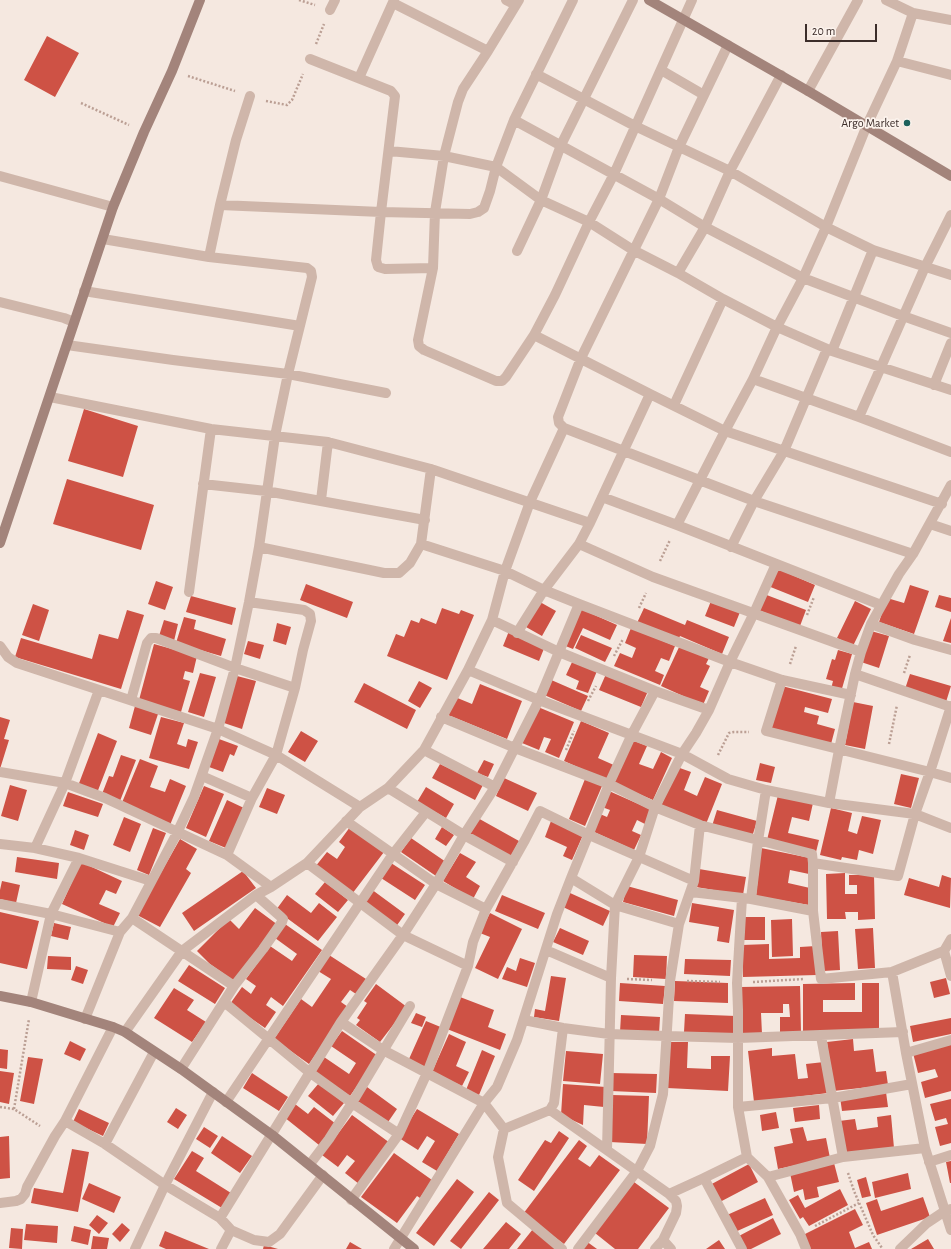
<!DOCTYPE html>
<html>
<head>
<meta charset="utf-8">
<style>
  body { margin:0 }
  #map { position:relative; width:951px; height:1249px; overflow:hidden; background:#f5e8e0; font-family:"Alegreya Sans",sans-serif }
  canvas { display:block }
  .scale { position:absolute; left:805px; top:24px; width:72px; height:18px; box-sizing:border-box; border:2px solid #3c2d2a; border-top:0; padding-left:5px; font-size:12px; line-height:14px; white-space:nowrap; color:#3c2d2a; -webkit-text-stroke:3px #fcf3ed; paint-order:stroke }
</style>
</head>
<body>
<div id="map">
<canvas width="951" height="1249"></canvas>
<div class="scale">20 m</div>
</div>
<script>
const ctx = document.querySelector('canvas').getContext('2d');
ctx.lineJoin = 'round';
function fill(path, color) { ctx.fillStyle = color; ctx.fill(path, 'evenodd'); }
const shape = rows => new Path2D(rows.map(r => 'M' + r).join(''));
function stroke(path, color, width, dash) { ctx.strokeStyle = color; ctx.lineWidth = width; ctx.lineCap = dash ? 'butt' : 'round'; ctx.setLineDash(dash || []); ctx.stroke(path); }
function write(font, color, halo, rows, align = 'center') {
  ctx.font = font + ' "Alegreya Sans",sans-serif'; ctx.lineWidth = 3.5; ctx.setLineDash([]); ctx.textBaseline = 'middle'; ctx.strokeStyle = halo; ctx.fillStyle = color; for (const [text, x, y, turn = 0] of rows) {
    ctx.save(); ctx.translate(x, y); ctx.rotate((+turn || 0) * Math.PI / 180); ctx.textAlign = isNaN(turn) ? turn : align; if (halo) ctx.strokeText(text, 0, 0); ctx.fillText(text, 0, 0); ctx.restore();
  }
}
const building = shape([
  [47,36,79,53,55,97,24,80],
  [84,409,138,426,123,477,68,461],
  [67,479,154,505,141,550,53,524],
  [776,568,815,585,808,602,768,586],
  [156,581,173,587,165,610,148,604],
  [306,584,353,602,347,618,300,600],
  [910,585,929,591,914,634,879,622,887,598,904,603],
  [764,594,806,610,800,626,758,610],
  [939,595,951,598,951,612,935,607],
  [191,596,236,608,232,625,186,612],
  [711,601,740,612,734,627,705,616],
  [855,601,871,609,853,646,837,638],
  [540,602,556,611,542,636,526,627],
  [33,604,49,610,39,641,22,635],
  [442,608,459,614,461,610,474,615,447,680,387,656,396,634,404,637,411,620,419,623,421,618,436,624],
  [579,608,617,625,610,640,583,628,573,649,563,645],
  [644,608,685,625,687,620,729,637,722,654,680,636,678,640,637,623],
  [127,610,144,615,121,689,15,657,21,638,92,659,99,634,118,639],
  [184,617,196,620,194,629,226,639,221,656,176,643],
  [951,618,951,643,943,641],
  [164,620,178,624,174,641,159,636],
  [277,623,291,627,286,645,273,641],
  [631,628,675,646,669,661,661,658,655,671,664,675,660,685,614,666,620,653,632,658,636,648,625,643],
  [509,631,545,646,539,661,503,646],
  [871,631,889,636,879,668,861,662],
  [581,635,612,648,605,662,575,648],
  [248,641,264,645,260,659,244,654],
  [154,644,197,656,193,673,185,671,183,679,190,681,181,712,139,700],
  [680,645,709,658,706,664,710,666,700,687,709,691,703,705,661,686],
  [838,650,852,654,841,692,831,689,833,681,826,679,832,659,835,660],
  [573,660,597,671,588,693,576,689,579,681,566,675],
  [200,673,216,677,204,717,188,712],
  [606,674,648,691,641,707,599,690],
  [910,674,951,686,946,702,905,689],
  [237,676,256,681,242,729,224,723],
  [549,679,588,696,581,711,542,694],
  [419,681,432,688,420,708,408,701],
  [364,683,416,710,407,729,354,702],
  [480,684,522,701,507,739,448,715,455,697,472,704],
  [782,686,832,699,828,713,805,707,804,712,819,716,817,724,835,729,831,744,770,728],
  [853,702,873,706,865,749,845,745],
  [135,706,158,714,151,735,129,728],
  [538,707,574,722,559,758,545,752,551,739,544,737,539,750,522,743],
  [0,717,10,720,4,739,9,740,0,769],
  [161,717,184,723,177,744,186,747,188,739,198,742,189,769,149,758],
  [581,721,609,733,598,758,616,766,609,781,564,761],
  [301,731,318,741,305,762,288,752],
  [98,733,117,741,97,793,78,786],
  [219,739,238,746,234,756,230,754,223,772,209,767],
  [632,740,647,746,639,764,653,769,661,752,672,758,653,800,613,783],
  [121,755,136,760,120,801,102,794,109,776,113,777],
  [140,759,158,766,150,787,165,792,170,779,186,786,170,825,121,805],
  [484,760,494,764,488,777,477,773],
  [760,763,775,767,771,783,756,780],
  [440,764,483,785,475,800,432,778],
  [677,767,691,772,684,790,697,796,705,777,722,784,706,824,661,806],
  [901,774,919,778,911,808,894,804],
  [504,778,537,793,528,811,496,796],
  [585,779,602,786,585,826,569,819],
  [10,785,27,790,18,821,1,816],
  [204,786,224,794,206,837,186,828],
  [426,787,454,804,446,818,417,802],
  [267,788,285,795,277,814,259,807],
  [609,791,652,810,645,824,637,820,632,831,641,835,634,850,592,831,600,814,607,817,610,810,602,807],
  [68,792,103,804,98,817,63,806],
  [778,795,813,803,809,821,792,817,788,833,819,840,816,852,767,840],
  [227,800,244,808,226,848,209,841],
  [831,808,852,813,848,831,857,834,862,816,881,820,873,854,859,850,857,860,842,857,841,860,820,855],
  [717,810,757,821,752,837,712,826],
  [124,817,141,824,130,852,113,845],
  [476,817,519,841,510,858,466,833],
  [551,821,583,835,572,860,563,856,567,847,545,837],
  [350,827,384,852,352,894,315,867,327,852,337,859,345,847,339,842],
  [442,827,454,835,446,846,435,839],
  [153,828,166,833,149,875,137,870],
  [75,830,89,835,84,850,70,845],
  [411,838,446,862,436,876,401,852],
  [180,839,197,849,186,869,191,873,160,927,137,915],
  [761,848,810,858,809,874,790,870,788,883,810,888,809,905,756,896],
  [460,853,476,862,466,877,480,886,473,899,443,881],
  [17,857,59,863,57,879,15,872],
  [81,862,122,881,116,894,106,890,99,904,120,913,113,927,62,904],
  [391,863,425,885,415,900,381,878],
  [699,869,746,877,743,895,696,887],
  [243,871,256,888,194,931,182,913],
  [845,873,845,894,857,894,857,885,849,885,849,875,874,875,875,919,858,920,858,912,845,912,846,919,827,919,826,874],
  [942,875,951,878,950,908,904,895,909,878,939,887],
  [2,881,20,885,16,903,0,899,0,890],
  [325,882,348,900,338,912,315,894],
  [627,886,678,900,674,916,623,902],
  [371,889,405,914,395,928,361,903],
  [570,893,610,911,603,926,563,907],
  [287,895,311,913,319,903,337,917,318,941,276,910],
  [502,895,545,913,538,929,495,911],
  [692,903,734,910,729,943,717,941,719,927,689,922],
  [255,908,278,925,234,981,210,964,197,951,229,919,239,929],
  [0,912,39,921,27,969,0,963],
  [490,913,522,929,498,979,475,968,490,937,480,933],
  [743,917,765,917,765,940,742,940],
  [792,919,793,956,772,957,771,920],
  [54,923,71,927,68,940,51,936],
  [285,924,322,950,283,1006,271,997,266,1005,276,1012,265,1028,230,1004,242,987,251,994,256,986,246,979,270,946,292,961,297,954,275,938],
  [560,928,589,941,583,955,553,942],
  [873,928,875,968,858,969,855,929],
  [838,931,840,970,823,971,821,932],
  [769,944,769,959,800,958,800,947,816,946,817,975,743,977,742,945],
  [329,955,366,979,356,994,350,990,341,1002,348,1007,309,1064,274,1039,301,999,312,1007,331,979,318,971],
  [634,955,667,956,666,979,633,977],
  [48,956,71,957,71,970,47,969],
  [520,958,535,963,527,987,502,979,507,967,516,971],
  [685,959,731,960,730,976,684,974],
  [189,965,225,988,215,1004,178,981],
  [76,966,88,970,83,984,71,980],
  [551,976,566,978,559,1021,534,1017,535,1009,545,1011],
  [946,978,950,994,934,998,930,982],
  [675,981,728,983,728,1003,674,1001],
  [620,983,665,986,663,1004,619,1001],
  [855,983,855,1000,823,1000,823,1012,862,1012,862,983,879,983,879,1031,803,1032,803,984],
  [376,984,407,1007,380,1042,356,1025,360,1020,357,1018,367,1003,364,1001],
  [800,986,801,1032,780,1033,780,1017,790,1017,789,1004,783,1004,783,1013,761,1013,762,1034,742,1035,741,987],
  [174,988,194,1000,187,1010,206,1022,192,1042,154,1018],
  [460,997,494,1010,488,1027,506,1034,500,1050,447,1029],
  [416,1013,426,1017,422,1027,411,1023],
  [685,1014,736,1016,735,1034,684,1032],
  [621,1015,660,1017,659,1034,620,1032],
  [951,1018,951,1034,913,1042,910,1026],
  [426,1021,443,1028,425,1067,409,1059],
  [342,1031,378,1056,350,1096,314,1071,324,1057,349,1074,356,1063,331,1046],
  [449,1034,466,1042,456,1066,469,1072,462,1086,432,1072],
  [853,1039,854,1051,873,1049,876,1072,886,1071,888,1085,833,1091,827,1042],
  [70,1041,86,1049,80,1061,64,1054],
  [668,1042,688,1042,687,1068,711,1069,711,1056,730,1056,728,1091,667,1088],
  [951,1043,951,1091,925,1098,921,1082,938,1077,935,1069,918,1073,913,1053],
  [772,1048,772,1056,795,1054,798,1079,808,1078,806,1064,824,1062,828,1093,754,1102,748,1051],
  [0,1049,8,1050,7,1069,0,1068],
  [482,1050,495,1056,479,1095,466,1090],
  [566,1051,603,1054,600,1084,563,1081],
  [28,1057,43,1059,34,1104,20,1101],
  [0,1071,14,1073,9,1104,0,1102],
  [252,1073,288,1097,279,1111,243,1088],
  [611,1073,657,1074,656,1093,611,1091],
  [319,1083,344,1103,333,1116,308,1096],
  [563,1084,606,1087,604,1107,584,1105,583,1125,561,1115],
  [367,1087,397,1109,386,1125,355,1102],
  [886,1092,888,1107,842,1111,840,1097],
  [612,1095,649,1096,647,1144,610,1142],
  [951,1099,951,1143,940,1146,935,1127,948,1124,946,1118,935,1121,930,1104],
  [295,1104,308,1114,314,1107,336,1124,319,1145,284,1117],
  [819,1105,820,1119,795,1122,793,1108],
  [176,1108,187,1115,178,1129,167,1122],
  [79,1109,109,1123,103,1136,73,1122],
  [417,1109,459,1134,437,1171,422,1162,435,1141,427,1136,418,1150,399,1138],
  [776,1112,779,1128,762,1131,760,1115],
  [352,1115,390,1143,359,1184,345,1173,355,1161,347,1155,338,1167,322,1155],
  [891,1115,894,1148,843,1153,839,1121,855,1119,857,1130,878,1127,877,1117],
  [204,1127,218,1136,210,1148,196,1139],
  [803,1127,807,1141,826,1138,830,1158,778,1169,774,1147,793,1143,790,1129],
  [559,1131,569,1138,534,1191,518,1180,545,1140,551,1143],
  [9,1136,10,1178,0,1179,0,1137],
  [222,1136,252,1156,240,1173,211,1153],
  [579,1140,587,1146,578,1159,590,1167,599,1155,620,1170,564,1244,523,1214],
  [72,1149,89,1152,78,1212,31,1203,34,1188,63,1193],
  [192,1151,204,1158,196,1171,231,1193,222,1208,174,1179],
  [394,1153,432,1180,420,1198,417,1196,397,1223,361,1197],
  [951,1161,951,1183,950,1183,946,1162],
  [834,1163,839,1182,817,1187,819,1197,805,1200,803,1189,794,1192,790,1173],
  [749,1164,758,1182,718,1203,708,1186],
  [908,1173,911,1189,875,1198,872,1182],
  [866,1177,871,1196,862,1198,857,1180],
  [457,1179,474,1192,434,1246,416,1233],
  [634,1182,669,1208,638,1249,615,1249,595,1233],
  [89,1183,121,1197,114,1213,82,1199],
  [840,1189,848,1205,809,1226,803,1217,800,1219,789,1200,798,1195,805,1208],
  [489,1192,499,1200,461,1249,450,1241],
  [923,1197,930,1217,877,1235,866,1203,877,1199,881,1211],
  [765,1198,773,1215,735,1232,727,1215],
  [855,1209,863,1225,849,1232,855,1248,869,1242,872,1249,810,1249,803,1235],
  [97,1215,108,1223,99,1234,89,1225],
  [773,1218,781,1234,751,1249,743,1249,737,1237],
  [506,1222,521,1234,509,1249,483,1249],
  [122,1223,130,1230,120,1242,112,1234],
  [26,1224,58,1226,57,1243,24,1240],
  [74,1226,91,1230,88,1245,71,1241],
  [11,1228,23,1229,22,1249,9,1248],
  [533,1229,559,1249,517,1249],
  [165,1231,209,1249,166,1249,159,1246],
  [93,1236,109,1238,107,1249,91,1249],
  [928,1239,934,1249,911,1249],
  [719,1240,725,1249,706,1249],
  [586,1241,597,1249,580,1249],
  [350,1242,362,1249,346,1249],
  [264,1245,278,1249,263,1249]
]);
const path = shape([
  [299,0,315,5],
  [316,44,324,24],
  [188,76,235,91],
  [266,101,287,105,292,100,303,74],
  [81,103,129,125],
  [660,561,670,540],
  [639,608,646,593],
  [807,615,814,597],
  [614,656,623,639],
  [790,664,796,646],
  [904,673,910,655],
  [588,701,596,686],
  [889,744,897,705],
  [566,750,574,731],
  [718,755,729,733,734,732,749,732],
  [627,979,652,980],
  [687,981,720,982],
  [753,982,804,979],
  [0,1107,14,1109,40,1126],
  [14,1109,29,1019],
  [848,1173,854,1191,873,1235,882,1248],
  [815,1226,859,1203]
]);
const street = shape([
  [506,0,516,5],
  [519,0,488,51,463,89,458,102,444,156,435,212,433,268,418,340,419,346,424,350,496,381,502,381,506,377,534,335,555,295,589,222,614,174,692,0],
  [393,3,488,51],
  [330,10,335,0],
  [913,13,951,20],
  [728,45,679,147,659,199,581,358,558,417,559,423,564,428,754,501,913,554],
  [310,59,391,91,395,96,381,212,376,260,378,267,385,269,433,268],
  [897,61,951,75],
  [661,70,704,95],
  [536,74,635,126,730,171,826,227,873,250,951,275],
  [359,78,394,0],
  [808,91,858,0],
  [250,96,236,140,220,205,381,212,470,214,478,212,484,208,490,191,496,167,514,120,573,0],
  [514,120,659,199,705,227,803,278,903,316,951,333],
  [389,151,444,156,496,167,541,200,589,222,633,250,678,273,723,299,777,327,832,351,951,390],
  [0,176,113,207],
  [517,251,541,200,561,145,633,0],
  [209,257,220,205],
  [678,273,705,227,730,171,781,75],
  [84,291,300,326],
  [0,302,64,318,74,322],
  [534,335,650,394],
  [67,345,173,360,288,374,386,393],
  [832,351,873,250],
  [753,379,859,417,951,452],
  [934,385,951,343],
  [50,397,211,429,328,442,431,469,590,523],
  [674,405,723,299],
  [859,417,925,267,951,215],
  [564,428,530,502,505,571,492,620,559,652,655,691,709,710],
  [431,469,421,544,505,571,544,590,579,604,730,662,782,680,851,695],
  [203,484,266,491,425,520],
  [602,497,677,525,881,605],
  [321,500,328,442],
  [930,524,951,531],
  [677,525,725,431,753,379,777,327,803,278,826,227,867,125,897,61,913,13,886,0],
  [579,544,653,577,861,652],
  [259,547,384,573,399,573,410,563,421,544],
  [731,547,754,501,784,451,827,349],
  [189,592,211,429],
  [871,624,915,640,951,650],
  [517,633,544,590,579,544,590,523,650,394,725,431,942,504],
  [0,646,8,657,17,663,218,729,276,755,360,807],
  [468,670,539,700,682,754,728,779,766,790,829,803,915,814,951,828],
  [855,674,951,707],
  [782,680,766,731,930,772,951,778],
  [131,700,147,643,151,638,156,638,235,668,295,688],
  [441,717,515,748,609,784,655,807,700,825,812,854,813,863,813,911,821,979,892,972,944,951,951,939],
  [424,750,495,787],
  [0,772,65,783,105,798,227,855,252,798,276,755,295,688,303,650,311,621,310,614,304,610,249,602],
  [202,776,252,798],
  [388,788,464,835,513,862],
  [829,803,839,750,855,674,861,652,871,624,899,574,913,554,951,485],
  [346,821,436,884,486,909],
  [0,844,35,848,79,858,151,881],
  [35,848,65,783,99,690],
  [227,855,271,887],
  [307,863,403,935,468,966,473,942,486,909,525,840,540,811,589,835,694,881],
  [813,863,898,876,915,814,930,772,951,706],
  [571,878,615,905,679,924],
  [691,892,751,899,813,911],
  [742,898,737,983,738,1010,738,1107,747,1157,768,1177,800,1234,806,1249],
  [751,899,758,841,766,790],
  [0,904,51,914,120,932,132,918,177,833,194,797,218,729,235,668,249,602,259,547,275,436,288,374,312,277,311,271,307,268,209,257,103,239],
  [132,918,234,986],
  [546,950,611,978],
  [944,951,951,976],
  [892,972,906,1053,925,1148,951,1230],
  [31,1002,51,914,79,858],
  [224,1002,309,1072,352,1103,399,1134],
  [85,1019,120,932],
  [524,1020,563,1028,609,1034,666,1036,738,1038,903,1032],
  [341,1022,383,1050,484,1103,504,1129,498,1157,507,1203,562,1249],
  [125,1032,182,951,256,895,271,887,307,863,360,807,388,788,424,750,468,670,492,620],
  [821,1036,843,1157],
  [906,1053,951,1040],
  [181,1069,234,986,263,949,282,922,283,919,281,917,256,895],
  [226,1102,393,854,426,812],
  [738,1107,833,1098,912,1084],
  [550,1110,669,1194,676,1201,677,1206,676,1213,663,1240,655,1249],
  [65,1121,105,1144,165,1185,220,1218,231,1230,254,1240,269,1242,280,1234,323,1175],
  [504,1129,550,1110,554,1103,563,1028],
  [105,1144,154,1052],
  [607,1150,611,978,615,905,639,857,655,807,682,754,696,733,709,710,730,662,754,613,776,564],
  [929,1162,951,1155],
  [310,1164,329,1139,352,1103,410,1006],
  [768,1177,843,1157,925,1148],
  [704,1178,742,1249],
  [669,1194,704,1178,747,1157],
  [351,1200,399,1134,427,1073,468,966],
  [0,1203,16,1201,21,1199,25,1194,27,1187,55,1136,65,1121,113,1027],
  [220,1218,341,1022,403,935,436,884,464,835,495,787,539,700,579,604],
  [663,1240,671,1249],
  [135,1249,165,1185,213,1092],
  [221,1249,231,1230],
  [394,1249,484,1103,497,1087,517,1040,557,914,571,878,609,784,632,734,655,691],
  [578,1249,637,1171,650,1146,663,1094,670,981,679,924,694,881,700,825],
  [900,1249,927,1223,945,1211,951,1209]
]);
const secondary = shape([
  [649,0,808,91,951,176],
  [0,543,113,207,144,132,172,71,200,0],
  [0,996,31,1002,113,1027,125,1032,181,1069,272,1135,414,1249]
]);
const markers = [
  [907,123,4,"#1c615c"]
];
const poiNames = [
  ["Argo Market",899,123]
];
fill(building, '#ce5245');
stroke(path, '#bb9f94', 2.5, [2, 2]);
stroke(street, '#cfb6aa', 10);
stroke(secondary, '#a3847b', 10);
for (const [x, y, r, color] of markers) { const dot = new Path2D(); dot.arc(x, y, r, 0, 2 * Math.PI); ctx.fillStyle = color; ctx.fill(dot); stroke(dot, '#fcf3ed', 1.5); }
write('12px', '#3c2d2a', '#fcf3ed', poiNames, 'right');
</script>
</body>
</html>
